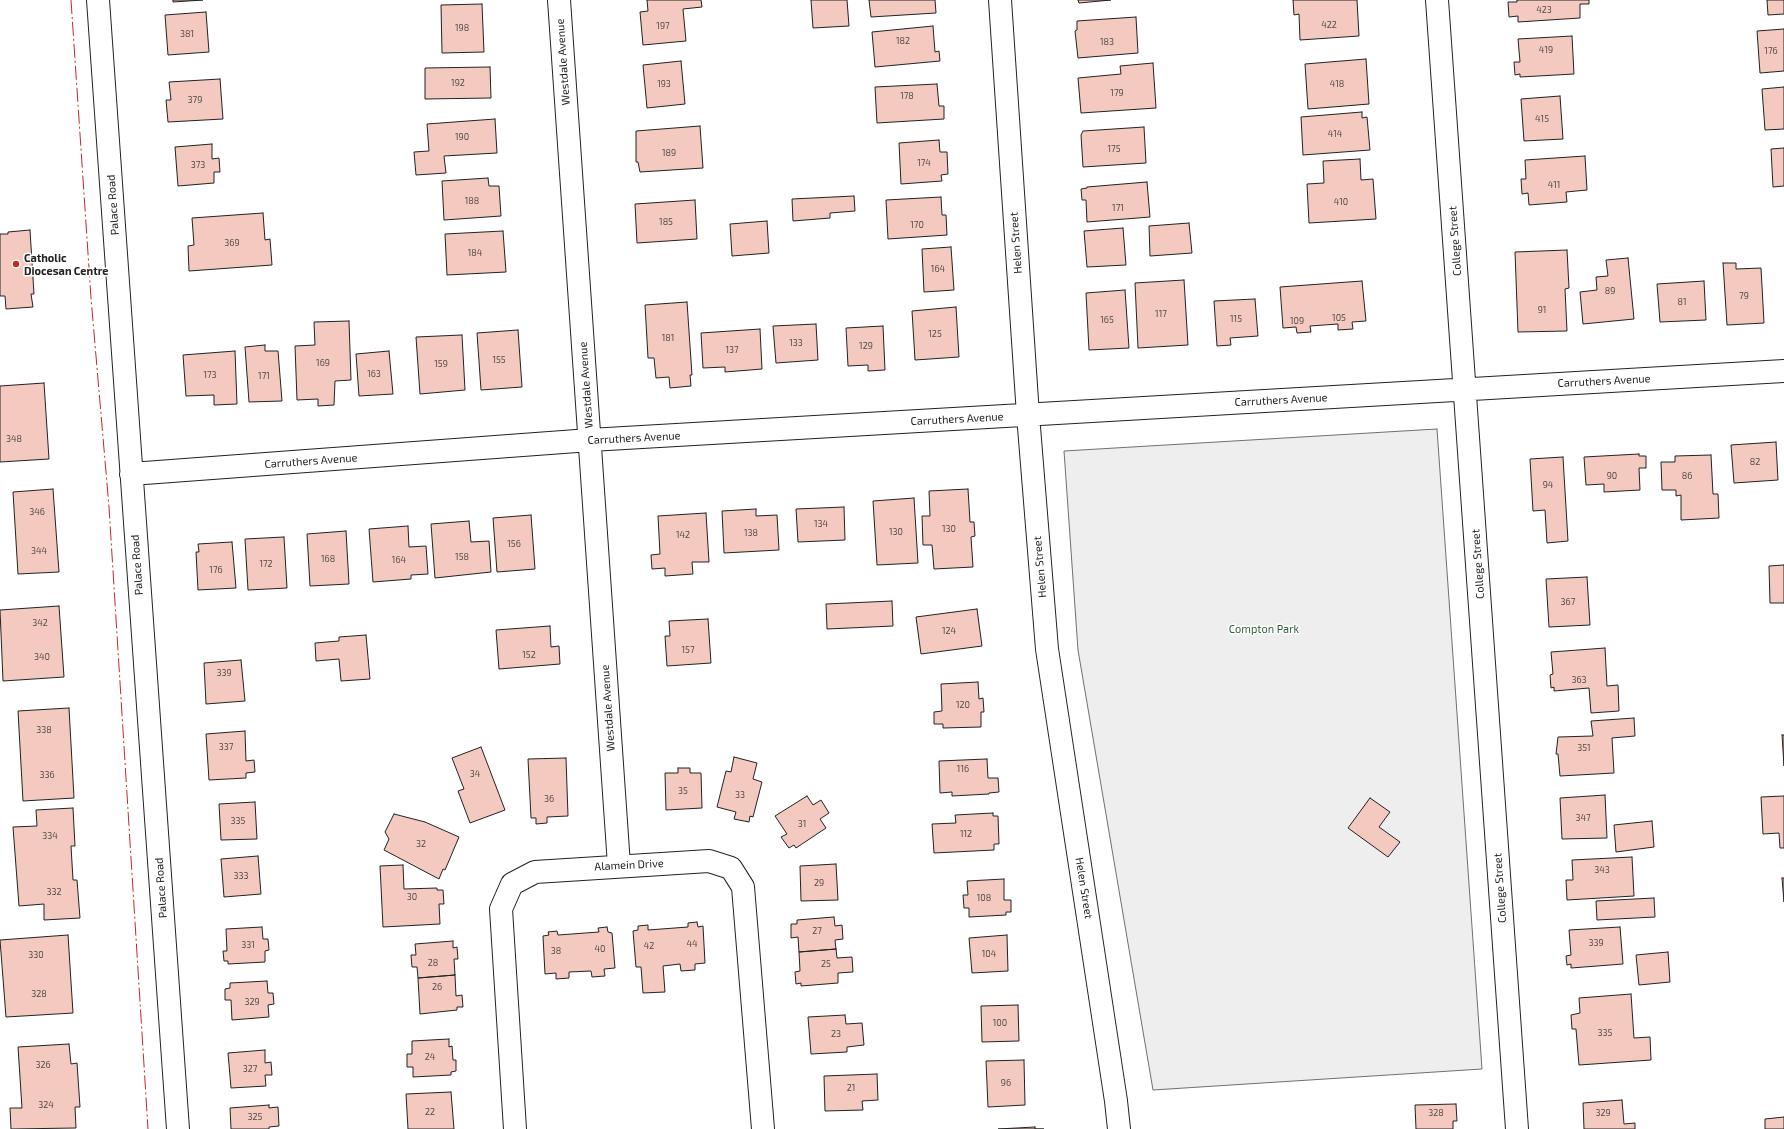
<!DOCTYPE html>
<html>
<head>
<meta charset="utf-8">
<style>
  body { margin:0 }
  canvas { display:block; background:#fff }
</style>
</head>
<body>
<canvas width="1784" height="1129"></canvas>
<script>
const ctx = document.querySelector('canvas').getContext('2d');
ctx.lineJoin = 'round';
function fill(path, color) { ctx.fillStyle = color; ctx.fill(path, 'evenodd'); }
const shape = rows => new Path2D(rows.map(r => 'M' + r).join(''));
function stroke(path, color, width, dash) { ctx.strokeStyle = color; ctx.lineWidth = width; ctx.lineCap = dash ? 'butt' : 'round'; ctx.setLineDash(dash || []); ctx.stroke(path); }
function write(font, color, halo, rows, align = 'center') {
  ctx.font = font + ' "Exo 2",sans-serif'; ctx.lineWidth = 3; ctx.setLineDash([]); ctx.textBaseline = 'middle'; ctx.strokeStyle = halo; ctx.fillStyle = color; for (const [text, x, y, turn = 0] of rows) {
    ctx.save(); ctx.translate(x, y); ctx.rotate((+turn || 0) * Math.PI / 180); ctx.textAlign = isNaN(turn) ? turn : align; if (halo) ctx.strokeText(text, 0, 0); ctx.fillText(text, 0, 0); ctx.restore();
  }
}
const green = shape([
  [1437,429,1482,1069,1153,1090,1078,650,1064,451,1437,429]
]);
const building = shape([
  [173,0,203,0,173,2,173,0],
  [647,0,701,0,702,7,683,9,686,41,643,45,640,12,648,11,647,0],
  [811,0,847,0,849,26,813,28,811,0],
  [869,0,935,0,936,13,871,17,869,0],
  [1078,0,1111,0,1079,3,1078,0],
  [1293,0,1357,0,1359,36,1300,40,1299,14,1294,15,1293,0],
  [1517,0,1589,0,1589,4,1580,4,1580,18,1518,22,1518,16,1509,17,1508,2,1517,2,1517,0],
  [1767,0,1784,0,1784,14,1768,15,1767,0],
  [482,4,484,52,442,53,441,5,482,4],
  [206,12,209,52,168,55,165,15,206,12],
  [1136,17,1138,53,1078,58,1075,31,1077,30,1077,21,1136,17],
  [933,26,935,52,939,51,940,61,875,67,872,32,933,26],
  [1784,29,1784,71,1760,73,1757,31,1784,29],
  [1572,36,1574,74,1520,77,1520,74,1515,75,1514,62,1520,62,1518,39,1572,36],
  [1366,59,1369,104,1308,109,1305,64,1366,59],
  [681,61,685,104,647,108,643,65,681,61],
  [1153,63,1156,108,1081,113,1078,78,1121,74,1120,66,1153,63],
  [490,67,491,98,425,99,425,68,490,67],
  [220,79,223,119,168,122,166,100,171,100,169,82,220,79],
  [937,84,939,106,944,106,944,119,877,123,875,87,937,84],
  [1784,87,1784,129,1765,130,1762,89,1784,87],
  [1560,96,1563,139,1524,141,1521,99,1560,96],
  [1362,112,1362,118,1367,117,1370,150,1303,155,1301,117,1362,112],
  [495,119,497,153,444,156,446,173,416,175,414,152,429,151,427,124,495,119],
  [700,126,703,168,640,172,638,162,636,162,636,131,700,126],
  [1144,127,1146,163,1083,167,1081,135,1083,131,1144,127],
  [939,140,940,152,947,152,948,174,941,175,942,181,901,184,899,143,939,140],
  [212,144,212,159,219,158,220,172,214,172,214,183,178,186,175,147,212,144],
  [1784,148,1784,186,1773,187,1771,149,1784,148],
  [1585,156,1587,190,1566,192,1567,202,1529,205,1528,193,1522,194,1521,179,1526,179,1525,160,1585,156],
  [1360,159,1361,180,1373,179,1376,219,1309,223,1307,184,1324,183,1323,161,1360,159],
  [488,178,489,186,499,186,501,216,444,220,442,181,488,178],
  [1147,182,1150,217,1087,222,1086,200,1082,200,1081,189,1087,188,1087,187,1147,182],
  [854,196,855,211,830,213,830,218,793,221,792,199,854,196],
  [941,197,942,215,946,215,947,235,888,239,886,200,941,197],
  [695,200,697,239,637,243,635,204,695,200],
  [263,213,265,240,270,239,272,265,189,271,188,246,194,245,192,218,263,213],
  [767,221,769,253,732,256,730,224,767,221],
  [1189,223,1192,253,1150,256,1149,226,1189,223],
  [1123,228,1126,265,1087,267,1084,231,1123,228],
  [30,230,34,294,31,294,33,307,6,309,5,296,0,296,0,234,8,234,8,232,30,230],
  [503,231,506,272,447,275,445,234,503,231],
  [951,247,954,290,924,292,922,249,951,247],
  [1567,250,1569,288,1565,289,1567,331,1518,332,1515,252,1567,250],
  [1628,258,1634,319,1583,324,1580,292,1597,290,1596,277,1608,276,1606,260,1628,258],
  [1723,263,1736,263,1736,269,1761,268,1764,323,1727,325,1723,263],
  [1184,280,1188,345,1138,348,1135,283,1184,280],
  [1362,281,1366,321,1352,322,1353,329,1338,330,1338,324,1310,326,1311,332,1297,333,1296,327,1283,328,1280,287,1362,281],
  [1704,281,1706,320,1660,322,1657,284,1704,281],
  [1125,290,1129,348,1089,350,1086,293,1125,290],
  [1255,299,1258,336,1230,338,1231,345,1217,346,1214,301,1255,299],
  [687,302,692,375,690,375,691,386,670,388,669,377,656,378,654,358,648,358,645,305,687,302],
  [956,307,959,357,915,360,912,311,956,307],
  [349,321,351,380,335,381,334,405,318,406,318,399,297,400,295,346,315,345,314,322,349,321],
  [816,324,818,360,776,363,773,326,816,324],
  [883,326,885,370,868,371,868,365,848,366,846,328,883,326],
  [760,329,762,369,725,372,725,367,703,368,701,333,760,329],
  [518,330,522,387,481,390,477,333,518,330],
  [462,335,465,390,420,394,416,337,462,335],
  [265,345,265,351,278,351,282,401,249,402,245,347,265,345],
  [235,351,237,404,214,405,214,395,186,396,183,355,235,351],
  [389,351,393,394,359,396,356,354,389,351],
  [44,383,49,459,0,462,0,386,44,383],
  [1776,442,1778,480,1734,483,1731,445,1776,442],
  [1639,454,1639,456,1646,456,1646,468,1639,468,1640,490,1604,492,1604,484,1586,485,1584,457,1639,454],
  [1711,455,1713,494,1718,494,1719,518,1681,520,1681,495,1676,496,1676,490,1662,490,1661,462,1675,462,1675,456,1711,455],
  [1563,457,1568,541,1547,543,1545,510,1533,511,1530,459,1563,457],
  [53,489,59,572,18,574,13,492,53,489],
  [968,489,970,522,974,522,975,536,971,537,973,567,934,569,932,545,923,545,922,516,930,516,929,491,968,489],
  [914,498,918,563,877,565,873,501,914,498],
  [844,507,845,540,798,542,796,509,844,507],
  [756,509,756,516,777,515,779,550,724,553,722,511,756,509],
  [706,513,709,562,692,562,693,574,665,576,665,568,652,569,651,555,660,554,658,516,706,513],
  [531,515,535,569,497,572,493,518,531,515],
  [469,521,471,542,489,541,491,572,435,578,431,524,469,521],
  [408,526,409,547,426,546,428,574,411,575,411,579,373,582,369,529,408,526],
  [346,531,349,584,310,586,307,534,346,531],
  [284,537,287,588,248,590,245,539,284,537],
  [232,542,236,588,198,590,196,552,199,552,198,544,232,542],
  [1784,565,1784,603,1770,603,1769,566,1784,565],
  [1587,577,1590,625,1549,627,1546,579,1587,577],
  [892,601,893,626,827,629,826,604,892,601],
  [59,606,64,677,3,681,0,610,59,606],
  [977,609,982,646,921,654,916,617,977,609],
  [708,619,711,663,667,666,665,636,670,636,669,621,708,619],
  [550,626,551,647,559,646,560,664,499,669,496,630,550,626],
  [366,635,370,679,341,681,339,659,316,661,315,643,339,641,339,637,366,635],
  [1605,648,1607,686,1618,685,1619,711,1591,713,1589,688,1554,691,1554,687,1551,688,1550,675,1553,674,1551,652,1605,648],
  [241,660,245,701,206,704,204,663,241,660],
  [978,682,979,699,983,698,984,712,981,712,981,727,943,728,943,724,934,724,934,712,942,711,941,684,978,682],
  [69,708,74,798,23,801,18,711,69,708],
  [1634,718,1635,736,1612,738,1614,773,1560,776,1558,754,1556,754,1558,737,1593,736,1591,721,1634,718],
  [245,731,246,761,254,760,255,772,246,773,246,778,209,780,206,734,245,731],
  [1782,735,1784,735,1784,766,1782,735],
  [481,747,505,810,470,823,458,791,464,789,452,758,481,747],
  [734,757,757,763,753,779,762,782,753,817,750,816,749,822,734,819,736,812,717,807,726,771,731,772,734,757],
  [566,758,568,816,547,817,547,823,536,824,536,818,531,818,528,759,566,758],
  [987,759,988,778,998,778,999,792,989,793,989,794,952,796,952,792,940,793,939,761,987,759],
  [678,768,690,768,690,773,701,773,702,808,666,810,665,773,678,773,678,768],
  [1605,795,1607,838,1562,839,1560,798,1605,795],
  [807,796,813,805,821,800,829,813,820,819,826,828,796,848,794,845,789,848,781,837,787,834,775,816,807,796],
  [1784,796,1784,848,1780,848,1779,833,1763,834,1761,797,1784,796],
  [1370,798,1390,812,1379,827,1400,842,1388,857,1348,828,1370,798],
  [255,802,257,839,221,840,219,804,255,802],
  [73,808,75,846,71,846,73,880,77,880,80,918,44,920,44,904,19,906,13,827,37,826,36,810,73,808],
  [993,813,993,816,998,816,999,844,994,844,994,850,934,853,932,824,956,823,955,815,993,813],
  [394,814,425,822,459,837,445,870,443,869,439,879,384,850,389,839,385,832,394,814],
  [1652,821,1654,847,1616,852,1614,825,1652,821],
  [258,856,261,894,224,897,221,859,258,856],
  [1632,857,1634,896,1567,900,1566,880,1573,880,1572,860,1632,857],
  [836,864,838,900,801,901,800,866,836,864],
  [403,865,404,889,437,888,437,890,443,890,444,904,439,904,440,924,383,927,380,866,403,865],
  [1782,878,1784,878,1784,902,1782,878],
  [1004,879,1004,900,1011,900,1011,912,1006,912,1006,915,969,917,969,908,964,908,963,895,968,895,967,881,1004,879],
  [1654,898,1655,917,1597,920,1596,901,1654,898],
  [834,917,835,926,842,925,843,939,835,940,836,949,799,952,798,937,791,938,791,924,797,924,797,920,834,917],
  [697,922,698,927,703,926,705,963,695,964,695,970,681,971,680,964,663,966,665,992,643,993,641,967,636,967,633,931,638,930,638,926,648,925,648,930,688,927,688,923,697,922],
  [262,927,263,939,268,939,269,950,265,951,265,962,228,964,228,961,224,961,223,951,227,951,226,929,262,927],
  [607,927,608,932,612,933,615,968,604,969,605,976,592,977,591,971,569,972,569,978,556,979,556,973,545,974,543,936,549,935,548,932,557,931,558,935,599,932,598,928,607,927],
  [1620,927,1623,964,1571,968,1571,964,1567,965,1566,956,1571,955,1569,930,1620,927],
  [68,935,73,1013,6,1017,0,940,68,935],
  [1007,935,1008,971,972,973,969,938,1007,935],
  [453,941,453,948,457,947,458,959,454,959,455,975,418,978,417,967,412,967,411,955,416,955,415,944,453,941],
  [836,949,837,958,852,957,853,972,838,973,838,983,801,986,801,983,796,984,795,972,800,971,799,952,836,949],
  [1668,952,1670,982,1639,985,1636,955,1668,952],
  [455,975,456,996,462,995,463,1007,457,1007,457,1010,420,1014,418,978,455,975],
  [267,981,268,993,273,993,274,1004,268,1005,269,1017,232,1020,231,1000,225,1000,225,989,230,988,230,983,267,981],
  [1631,994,1634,1038,1650,1037,1651,1060,1579,1065,1576,1029,1572,1029,1571,1015,1580,1013,1579,998,1631,994],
  [1018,1005,1019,1041,982,1042,981,1006,1018,1005],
  [845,1015,846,1024,862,1023,864,1045,847,1047,847,1052,811,1054,808,1017,845,1015],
  [449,1039,449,1047,452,1046,453,1060,456,1060,456,1071,451,1072,451,1075,413,1077,413,1067,407,1067,407,1054,412,1054,412,1041,449,1039],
  [69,1044,71,1064,77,1063,80,1107,75,1107,76,1128,11,1129,10,1108,22,1108,18,1047,69,1044],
  [265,1050,265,1063,271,1062,272,1075,265,1075,266,1086,231,1088,228,1053,265,1050],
  [1024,1060,1025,1105,988,1107,986,1061,1024,1060],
  [877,1074,878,1100,862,1101,863,1110,825,1111,824,1076,877,1074],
  [451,1092,454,1129,408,1129,406,1094,451,1092],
  [1622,1100,1624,1124,1635,1123,1635,1129,1584,1129,1583,1103,1622,1100],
  [1456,1104,1457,1121,1453,1121,1453,1129,1416,1129,1415,1105,1456,1104],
  [269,1105,269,1108,278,1107,279,1126,269,1127,269,1129,231,1129,230,1108,269,1105],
  [1784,1117,1784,1129,1765,1129,1765,1119,1784,1117],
  [1035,1127,1035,1129,1044,1129,998,1129,1035,1127]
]);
const minor = shape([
  [98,0,178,1129],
  [559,0,619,865],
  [1000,0,1028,415,1047,649,1116,1101,1119,1129],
  [1437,0,1517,1129],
  [131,474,590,440,1784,371],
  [515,1129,501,909,512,884,535,872,709,861,731,868,743,887,763,1129]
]);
const power = shape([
  [71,0,91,298,109,507,148,1129]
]);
const markers = [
  [16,264,4,"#c62828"]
];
const numberNames = [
  ["423",1544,10],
  ["422",1329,25],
  ["197",663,26],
  ["198",462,28],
  ["381",187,34],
  ["182",903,41],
  ["183",1107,42],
  ["419",1546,50],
  ["176",1771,51],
  ["192",458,83],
  ["193",664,84],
  ["418",1337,84],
  ["179",1117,93],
  ["178",907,96],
  ["379",195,100],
  ["415",1542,119],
  ["414",1335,134],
  ["190",462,137],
  ["175",1114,149],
  ["189",669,153],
  ["174",924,163],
  ["373",198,165],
  ["411",1554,185],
  ["188",472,201],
  ["410",1341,202],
  ["171",1118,208],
  ["185",666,222],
  ["170",917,225],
  ["369",232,243],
  ["184",475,253],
  ["164",938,269],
  ["89",1610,291],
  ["79",1744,296],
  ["81",1682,302],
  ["91",1542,310],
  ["117",1161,314],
  ["105",1339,318],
  ["115",1236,319],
  ["165",1107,320],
  ["109",1297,321],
  ["125",935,334],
  ["181",668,338],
  ["133",796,343],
  ["129",866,346],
  ["137",732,350],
  ["155",499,360],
  ["169",323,363],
  ["159",441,364],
  ["163",374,374],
  ["173",210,375],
  ["171",264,376],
  ["348",14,439],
  ["82",1755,462],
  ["90",1612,476],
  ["86",1687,476],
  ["94",1548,485],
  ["346",37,512],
  ["134",821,524],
  ["130",949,529],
  ["130",896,532],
  ["138",751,533],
  ["142",683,535],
  ["156",514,544],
  ["344",39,551],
  ["158",462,557],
  ["168",328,559],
  ["164",399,560],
  ["172",266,564],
  ["176",216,570],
  ["367",1568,602],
  ["342",40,623],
  ["124",949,631],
  ["157",688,650],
  ["152",529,655],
  ["340",42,657],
  ["339",224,673],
  ["363",1579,680],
  ["120",963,705],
  ["338",44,730],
  ["337",226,747],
  ["351",1584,748],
  ["116",963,769],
  ["34",475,774],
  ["336",47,775],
  ["35",683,791],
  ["33",740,795],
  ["36",549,799],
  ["347",1583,818],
  ["335",238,821],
  ["31",802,824],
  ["112",966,834],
  ["334",50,836],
  ["32",421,844],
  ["343",1602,870],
  ["333",241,876],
  ["29",819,883],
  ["332",54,892],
  ["30",412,897],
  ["108",984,898],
  ["27",817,931],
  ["339",1596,943],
  ["44",692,944],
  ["331",248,945],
  ["42",649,946],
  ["40",600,949],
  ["38",556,951],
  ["104",989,954],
  ["330",36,955],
  ["28",433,963],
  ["25",826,964],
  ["26",437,987],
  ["328",39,994],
  ["329",252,1002],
  ["100",1000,1023],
  ["335",1605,1033],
  ["23",836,1034],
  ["24",430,1057],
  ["326",43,1065],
  ["327",250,1069],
  ["96",1006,1083],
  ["21",851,1088],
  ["324",46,1105],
  ["22",430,1112],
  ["328",1436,1113],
  ["329",1603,1113],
  ["325",255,1117]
];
const streetNames = [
  ["Westdale Avenue",563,62,-94],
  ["Palace Road",113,205,-94],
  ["College Street",1455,241,-94],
  ["Helen Street",1016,243,-94],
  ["Carruthers Avenue",1604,381,-3],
  ["Westdale Avenue",586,385,-94],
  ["Carruthers Avenue",1281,400,-3],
  ["Carruthers Avenue",957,419,-3],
  ["Carruthers Avenue",634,438,-3],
  ["Carruthers Avenue",311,461,-4],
  ["College Street",1478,564,-94],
  ["Palace Road",137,565,-94],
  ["Helen Street",1040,567,-95],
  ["Westdale Avenue",608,708,-94],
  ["Alamein Drive",629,865,-3],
  ["Palace Road",161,888,-94],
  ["Helen Street",1084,888,81],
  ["College Street",1500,888,-94]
];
const poiNames = [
  ["Catholic",24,258],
  ["Diocesan Centre",24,271]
];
const parkNames = [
  ["Compton Park",1264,629]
];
fill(green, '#eee');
stroke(green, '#6f6f6f', 1);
fill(building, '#f3c9c0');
stroke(building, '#222', 1);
stroke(minor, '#222', 24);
stroke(minor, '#fff', 22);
stroke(power, '#c62828', 1, [14, 3, 2, 3]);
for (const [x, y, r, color] of markers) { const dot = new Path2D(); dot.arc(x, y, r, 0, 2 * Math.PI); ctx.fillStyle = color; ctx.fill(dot); stroke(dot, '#fff', 1.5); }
write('9px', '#564c4a', null, numberNames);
write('11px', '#222', '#fff', streetNames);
write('bold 11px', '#222', '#fff', poiNames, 'left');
write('11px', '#2f5e38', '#fff', parkNames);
</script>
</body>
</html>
